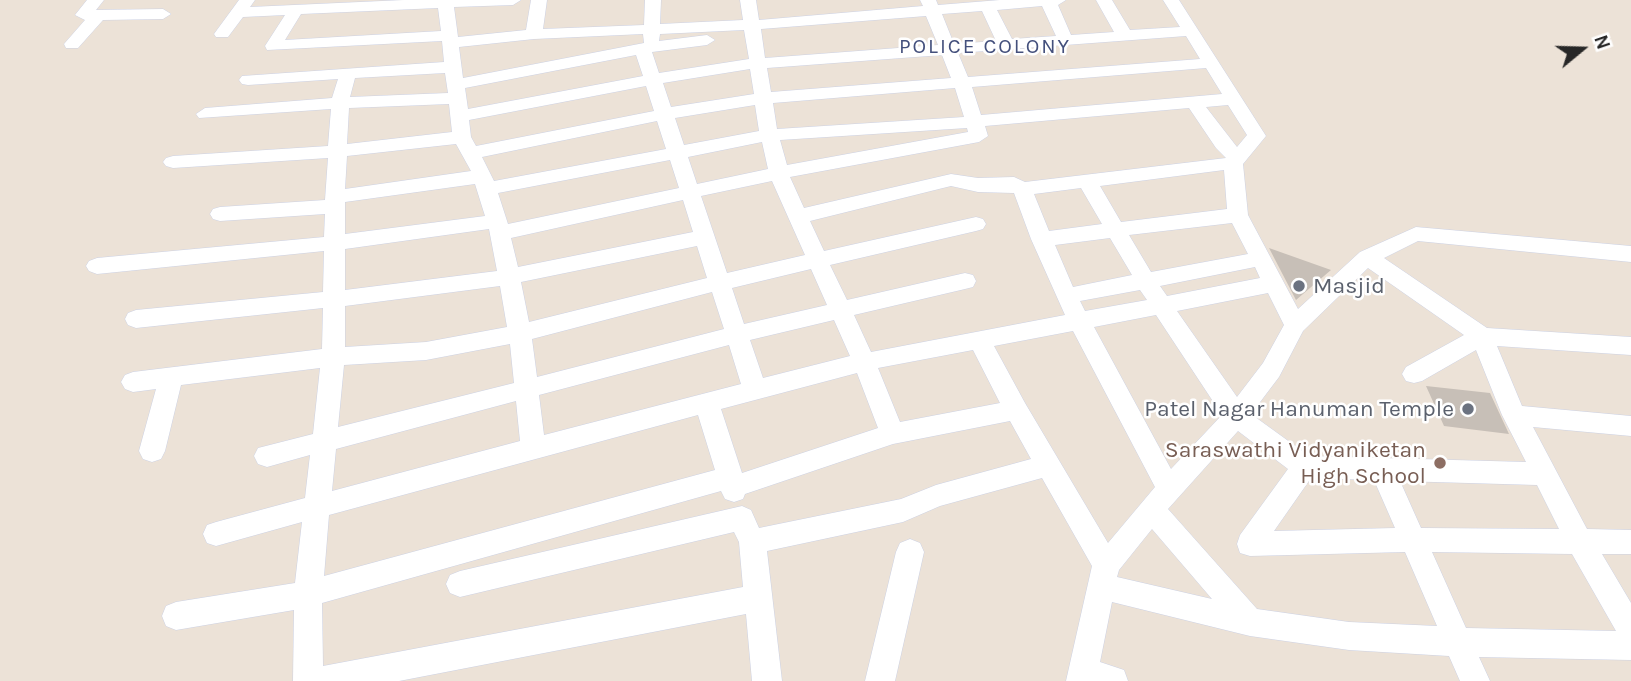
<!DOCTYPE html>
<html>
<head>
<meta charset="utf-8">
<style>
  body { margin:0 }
  #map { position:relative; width:1631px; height:681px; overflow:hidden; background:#ece2d7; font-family:Karla,sans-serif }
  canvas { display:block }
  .north { position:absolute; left:1547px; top:14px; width:70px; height:70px; -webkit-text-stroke:5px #fff; paint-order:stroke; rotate:71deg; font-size:19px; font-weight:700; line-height:28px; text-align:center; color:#272727 }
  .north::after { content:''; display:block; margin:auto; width:24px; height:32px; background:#272727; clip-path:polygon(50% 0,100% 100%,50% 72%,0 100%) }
</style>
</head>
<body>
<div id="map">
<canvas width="1631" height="681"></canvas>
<div class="north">N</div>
</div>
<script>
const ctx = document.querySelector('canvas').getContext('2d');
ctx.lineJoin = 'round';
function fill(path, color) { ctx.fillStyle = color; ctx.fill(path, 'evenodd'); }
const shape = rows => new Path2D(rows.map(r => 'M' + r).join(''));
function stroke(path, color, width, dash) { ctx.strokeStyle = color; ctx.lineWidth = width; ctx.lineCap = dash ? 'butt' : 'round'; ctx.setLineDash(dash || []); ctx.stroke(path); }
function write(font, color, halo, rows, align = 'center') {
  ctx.font = font + ' Karla,sans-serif'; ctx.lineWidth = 5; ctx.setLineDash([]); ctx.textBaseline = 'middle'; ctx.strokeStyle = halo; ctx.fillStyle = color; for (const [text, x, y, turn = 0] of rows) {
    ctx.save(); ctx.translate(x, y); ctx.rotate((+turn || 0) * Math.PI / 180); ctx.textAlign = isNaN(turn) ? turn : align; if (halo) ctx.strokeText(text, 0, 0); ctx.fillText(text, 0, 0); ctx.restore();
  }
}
const building = shape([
  [1269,248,1331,270,1296,300],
  [1426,386,1490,393,1509,434,1444,426]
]);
const street = shape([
  [87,0,104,0,96,10,163,9,171,14,163,19,103,20,78,48,66,48,64,44,85,20,75,15,87,0],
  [239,0,255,0,250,7,404,0,521,0,513,5,454,7,458,37,526,30,531,0,547,0,543,29,644,25,645,0,661,0,660,24,743,20,740,0,756,0,759,20,923,6,920,0,936,0,938,5,1000,0,1066,0,1058,5,1071,35,1114,32,1096,0,1112,0,1130,30,1180,27,1163,0,1179,0,1266,136,1243,164,1248,215,1298,309,1360,252,1416,227,1631,246,1631,262,1418,241,1384,258,1487,328,1631,337,1631,355,1497,346,1522,406,1631,416,1631,436,1533,427,1587,529,1631,530,1631,554,1602,554,1631,603,1631,660,1479,657,1490,681,1460,681,1449,656,1349,650,1250,636,1112,602,1100,662,1124,670,1128,681,1066,681,1092,566,1042,478,940,506,903,522,767,551,782,681,752,681,746,614,399,681,293,681,294,610,176,630,166,626,162,616,166,606,176,602,295,583,302,522,216,546,207,543,203,534,207,525,216,522,305,498,310,455,267,467,258,464,254,456,258,448,313,434,320,368,181,385,165,451,161,459,152,462,143,459,139,451,156,389,133,392,125,389,121,382,125,375,133,372,322,349,323,308,136,328,128,325,125,319,128,313,136,310,323,292,324,251,97,274,89,271,86,266,89,261,97,258,324,237,325,214,220,221,213,219,210,214,213,209,220,207,325,200,328,158,173,168,166,166,163,162,166,158,173,156,328,146,331,109,199,118,196,114,205,108,332,98,338,79,248,85,242,84,239,80,242,76,444,62,442,41,267,50,265,46,285,15,243,17,228,37,216,37,214,34,239,0],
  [1042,6,1056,36,1012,39,997,10,1042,6],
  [438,8,441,31,285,40,301,14,438,8],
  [982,11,996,41,954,44,942,14,982,11],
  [926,16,938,45,765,58,761,29,926,16],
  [744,30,749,59,659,73,652,52,707,45,715,40,707,35,659,41,660,34,744,30],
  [643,34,644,43,463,78,459,47,534,39,643,34],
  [1186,36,1200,59,968,77,958,53,1186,36],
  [636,55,643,76,468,109,465,88,636,55],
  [942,55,951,78,771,92,767,68,942,55],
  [1206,68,1222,94,981,115,972,87,1206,68],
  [750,69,754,94,671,107,663,83,750,69],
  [445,73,448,93,350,97,355,78,445,73],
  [646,86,654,111,476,146,471,137,469,120,646,86],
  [955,88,964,117,777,129,773,103,955,88],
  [449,104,452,132,347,144,349,108,449,104],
  [755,105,759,131,684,145,675,118,755,105],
  [1228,105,1247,135,1237,147,1206,107,1228,105],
  [1189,108,1216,148,1226,158,1025,182,1014,177,978,178,951,174,804,208,790,177,979,142,988,136,985,126,1189,108],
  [657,121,666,149,494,181,482,157,657,121],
  [967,128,968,132,787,165,780,140,967,128],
  [762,142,768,169,697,184,688,157,762,142],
  [456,144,471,171,345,189,347,156,456,144],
  [670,160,679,188,508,224,498,193,670,160],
  [1224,170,1227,209,1121,222,1100,186,1224,170],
  [772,181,805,255,727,273,701,196,772,181],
  [475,184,485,216,345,234,345,202,475,184],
  [951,186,978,192,1014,193,1031,239,1065,315,871,352,854,315,965,289,973,287,976,281,973,275,965,273,847,300,830,265,976,231,983,229,986,224,983,219,976,217,824,251,810,221,951,186],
  [1081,188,1102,224,1049,231,1034,194,1081,188],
  [683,200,693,232,518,267,511,238,683,200],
  [1232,223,1248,254,1151,272,1129,235,1232,223],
  [489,229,497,271,345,290,345,249,489,229],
  [1110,238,1132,275,1073,287,1055,245,1110,238],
  [697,246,707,278,529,322,521,282,697,246],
  [1255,267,1260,278,1167,296,1160,286,1255,267],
  [1368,268,1464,335,1406,367,1402,374,1406,381,1414,383,1422,381,1476,350,1502,415,1526,462,1309,456,1251,414,1279,377,1303,331,1368,268],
  [811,269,827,305,744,324,732,288,811,269],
  [500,286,507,327,426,342,345,347,345,306,500,286],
  [1140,290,1147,300,1085,311,1080,301,1140,290],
  [712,292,724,329,537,377,532,339,712,292],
  [1268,293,1284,325,1263,363,1237,397,1177,311,1268,293],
  [1156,315,1222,415,1171,469,1094,327,1156,315],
  [834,320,850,356,763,378,750,340,834,320],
  [1073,331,1155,487,1108,543,1025,403,994,346,1073,331],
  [510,344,514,383,338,427,344,365,426,360,510,344],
  [729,345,741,384,544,435,539,395,729,345],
  [973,350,1000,403,900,422,878,368,973,350],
  [857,373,878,428,742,473,721,409,857,373],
  [516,401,520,441,332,491,336,449,516,401],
  [698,415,715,470,324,576,329,515,698,415],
  [1010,421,1031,459,936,485,901,499,759,528,751,510,742,506,460,571,450,575,446,584,450,593,460,597,734,532,739,542,743,587,323,666,322,603,721,491,725,499,734,502,743,499,745,494,893,444,1010,421],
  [1238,431,1288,469,1240,535,1237,544,1240,553,1250,556,1405,552,1437,626,1349,622,1257,609,1168,509,1238,431],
  [1311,478,1374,480,1395,528,1274,531,1311,478],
  [1400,481,1537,485,1559,529,1421,528,1400,481],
  [1152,529,1212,599,1117,577,1119,570,1152,529],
  [1432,552,1572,554,1616,631,1466,628,1432,552],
  [910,539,920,543,924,552,895,681,865,681,896,552,900,543,910,539]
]);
const markers = [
  [1299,286,7,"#6b7280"],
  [1468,409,7,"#6b7280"],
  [1440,463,7,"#8d6e63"]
];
const farNeighbourhoodnames = [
  ["POLICE COLONY",985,47]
];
const worshipNames = [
  ["Masjid",1313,286],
  ["Patel Nagar Hanuman Temple",1454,409,"right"]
];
const educationNames = [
  ["Saraswathi Vidyaniketan",1426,450],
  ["High School",1426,476]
];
fill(building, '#c7bfb7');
stroke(street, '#ccd1e3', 1);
fill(street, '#fff');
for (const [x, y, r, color] of markers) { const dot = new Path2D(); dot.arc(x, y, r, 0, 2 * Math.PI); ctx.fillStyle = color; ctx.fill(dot); stroke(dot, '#fff', 2.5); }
ctx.letterSpacing = '2px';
write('21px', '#44507c', '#fff', farNeighbourhoodnames);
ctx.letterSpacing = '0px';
write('23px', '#5b616d', '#fff', worshipNames, 'left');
write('23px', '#785e54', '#fff', educationNames, 'right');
</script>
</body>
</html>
